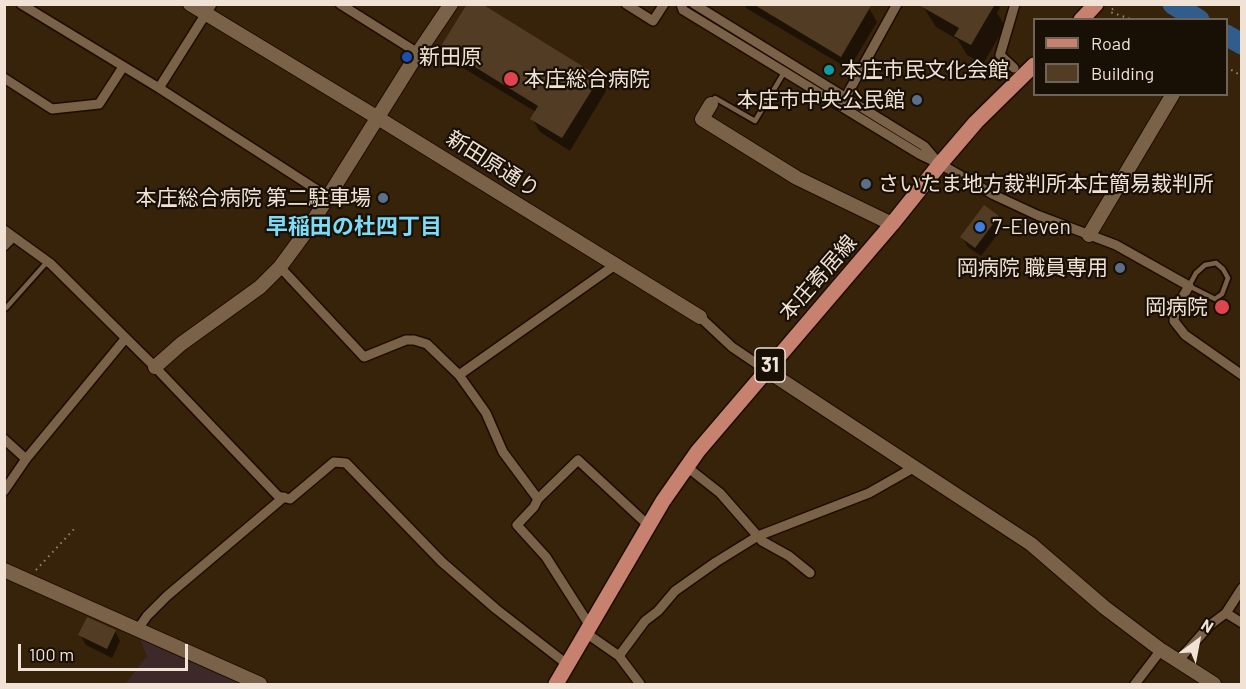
<!DOCTYPE html>
<html>
<head>
<meta charset="utf-8">
<style>
  body { margin:0 }
  #map { position:relative; width:1246px; height:689px; overflow:hidden; background:#37230a; font-family:Barlow,sans-serif }
  canvas { display:block }
  .frame { position:absolute; inset:0; border:6px solid #f0e2d4; pointer-events:none }
  .legend { position:absolute; left:1033px; top:18px; width:195px; height:78px; box-sizing:border-box; background:#180f05; border:2px solid #6e6358; margin:0; padding:8px 10px; list-style:none; font-size:18px; color:#f0e2d4 }
  .legend li { display:flex; align-items:center; gap:12px; height:30px }
  .legend b { width:30px; border:2px solid #6e6358 }
  .north { position:absolute; left:1168px; top:611px; width:60px; height:60px; -webkit-text-stroke:4px #180f05; paint-order:stroke; rotate:32deg; font-size:16px; font-weight:700; line-height:24px; text-align:center; color:#f0e2d4 }
  .north::after { content:''; display:block; margin:auto; width:21px; height:27px; background:#f0e2d4; clip-path:polygon(50% 0,100% 100%,50% 72%,0 100%) }
  .scale { position:absolute; left:18px; top:644px; width:170px; height:27px; box-sizing:border-box; border:3px solid #f0e2d4; border-top:0; padding-left:8px; font-size:18px; line-height:21px; white-space:nowrap; color:#f0e2d4; -webkit-text-stroke:4px #180f05; paint-order:stroke }
</style>
</head>
<body>
<div id="map">
<canvas width="1246" height="689"></canvas>
<div class="frame"></div>
<ul class="legend">
<li><b style="height:8px;background:#c6826f"></b>Road</li>
<li><b style="height:16px;background:#523c23"></b>Building</li>
</ul>
<div class="north">N</div>
<div class="scale">100 m</div>
</div>
<script>
const ctx = document.querySelector('canvas').getContext('2d');
ctx.lineJoin = 'round';
function fill(path, color) { ctx.fillStyle = color; ctx.fill(path, 'evenodd'); }
const shape = rows => new Path2D(rows.map(r => 'M' + r).join(''));
function stroke(path, color, width, dash) { ctx.strokeStyle = color; ctx.lineWidth = width; ctx.lineCap = dash ? 'butt' : 'round'; ctx.setLineDash(dash || []); ctx.stroke(path); }
function write(font, color, halo, rows, align = 'center') {
  ctx.font = font + ' Barlow,"Noto Sans JP",sans-serif'; ctx.lineWidth = 4.5; ctx.setLineDash([]); ctx.textBaseline = 'middle'; ctx.strokeStyle = halo; ctx.fillStyle = color; for (const [text, x, y, turn = 0] of rows) {
    ctx.save(); ctx.translate(x, y); ctx.rotate((+turn || 0) * Math.PI / 180); ctx.textAlign = isNaN(turn) ? turn : align; if (halo) ctx.strokeText(text, 0, 0); ctx.fillText(text, 0, 0); ctx.restore();
  }
}
const education = shape([
  [139,637,245,684,125,684,147,656]
]);
const shadow = shape([
  [744,4,863,4,869,8,877,22,849,69,746,8],
  [926,4,998,4,1000,8,997,13,1005,26,983,64,967,55,958,40,936,27,924,8],
  [443,46,599,78,606,91,570,151,540,132,532,119,536,112,450,60],
  [998,217,1003,227,981,256,968,247,962,237],
  [115,631,120,641,112,658,86,645,80,635]
]);
const river = shape([
  [1173,4,1199,20],
  [1226,35,1242,44]
]);
const building = shape([
  [467,4,482,4,600,77,562,138,530,119,538,106,441,46],
  [753,4,872,4,841,57],
  [917,4,995,4,971,45,954,36,959,28],
  [984,205,999,216,975,248,960,237],
  [87,617,116,630,107,649,78,635]
]);
const path = shape([
  [1117,4,1110,12,1134,20],
  [1226,67,1242,76],
  [36,570,75,528]
]);
const lane = shape([
  [712,103,715,98,755,121,785,71],
  [1216,263,1223,269,1228,278,1222,294,1215,299,1189,286,1196,273,1205,265,1216,263],
  [4,307,6,308,47,262]
]);
const street = shape([
  [21,4,159,88,328,197],
  [340,4,418,53],
  [626,4,653,21,664,4],
  [681,4,683,10,919,154,940,164,994,195,1037,215,1116,245,1189,286,1175,310,1174,321,1185,335,1242,375],
  [694,4,924,146,936,160],
  [1014,68,1000,55,1015,4],
  [4,78,52,109,99,104,123,67],
  [159,88,212,4],
  [843,102,897,4],
  [4,230,51,264,155,367,278,496,290,499,334,462,346,463,442,562,496,609,568,665],
  [4,246,13,237],
  [280,267,364,357,406,340,414,340,427,344,459,375,615,265],
  [700,317,732,347,766,370],
  [459,375,486,413,503,452,538,499,578,460,648,525],
  [4,439,26,459],
  [687,467,720,493,762,541,789,556,810,573],
  [4,491,26,459,125,339],
  [538,499,534,507,517,525,546,557,590,626],
  [1226,613,1242,623],
  [138,629,147,616,167,596,284,497],
  [586,633,619,656,640,684],
  [619,656,645,621,658,611,675,591,716,562,758,536,869,493,913,468],
  [1178,661,1210,625,1226,613,1242,588],
  [1135,684,1161,650]
]);
const secondary = shape([
  [190,4,378,118,700,317],
  [711,104,702,119,797,178,892,224],
  [1089,235,1173,94],
  [155,367,181,344,260,287,280,267,308,229,418,53,451,4],
  [766,370,1031,544,1104,607,1161,650,1214,684],
  [4,570,260,684]
]);
const primary = shape([
  [1081,20,1096,4],
  [556,684,663,501,698,451,892,224,940,164,976,122,1034,65]
]);
const markers = [
  [407,57,6,"#1a4fb4"],
  [829,70,6,"#0f9aa8"],
  [511,79,8,"#e0444e"],
  [917,100,6,"#5c6f8a"],
  [866,184,6,"#5c6f8a"],
  [383,198,6,"#5c6f8a"],
  [980,227,6,"#3f7fe0"],
  [1120,268,6,"#5c6f8a"],
  [1222,307,8,"#e0444e"]
];
const shields = [
  [770,365,30]
];
const shieldNames = [
  ["31",770,365]
];
const poiNames = [
  ["新田原",419,57],
  ["本庄市民文化会館",841,70],
  ["本庄総合病院",524,79],
  ["本庄市中央公民館",905,100,"right"],
  ["さいたま地方裁判所本庄簡易裁判所",878,184],
  ["本庄総合病院 第二駐車場",371,198,"right"],
  ["7-Eleven",992,227],
  ["岡病院 職員専用",1108,268,"right"],
  ["岡病院",1208,307,"right"]
];
const streetNames = [
  ["新田原通り",493,164,32],
  ["本庄寄居線",818,278,-49]
];
const neighbourhoodNames = [
  ["早稲田の杜四丁目",354,227]
];
fill(education, '#3d2929');
fill(shadow, '#0007');
stroke(river, '#315d8c', 21);
fill(building, '#523c23');
stroke(lane, '#1e0b00', 8);
stroke(street, '#1e0b00', 12);
stroke(secondary, '#1e0b00', 16);
stroke(primary, '#1e0b00', 18);
stroke(path, '#988874', 2, [1.5, 4.5]);
stroke(lane, '#7a6249', 4.5);
stroke(street, '#7a6249', 9);
stroke(secondary, '#7a6249', 14);
stroke(primary, '#c6826f', 15);
for (const [x, y, r, color] of markers) { const dot = new Path2D(); dot.arc(x, y, r, 0, 2 * Math.PI); ctx.fillStyle = color; ctx.fill(dot); stroke(dot, '#180f05', 2); }
for (const [x, y, w] of shields) { const box = new Path2D(); box.roundRect(x - w / 2, y - 17, w, 34, 4.5); ctx.fillStyle = '#180f05'; ctx.fill(box); stroke(box, '#f0e2d4', 1.5); }
write('bold 20px', '#f0e2d4', null, shieldNames);
write('21px', '#f0e2d4', '#180f05', poiNames, 'left');
write('21px', '#f0e2d4', '#180f05', streetNames);
write('bold 22px', '#7bdbf9', '#180f05', neighbourhoodNames);
</script>
</body>
</html>
